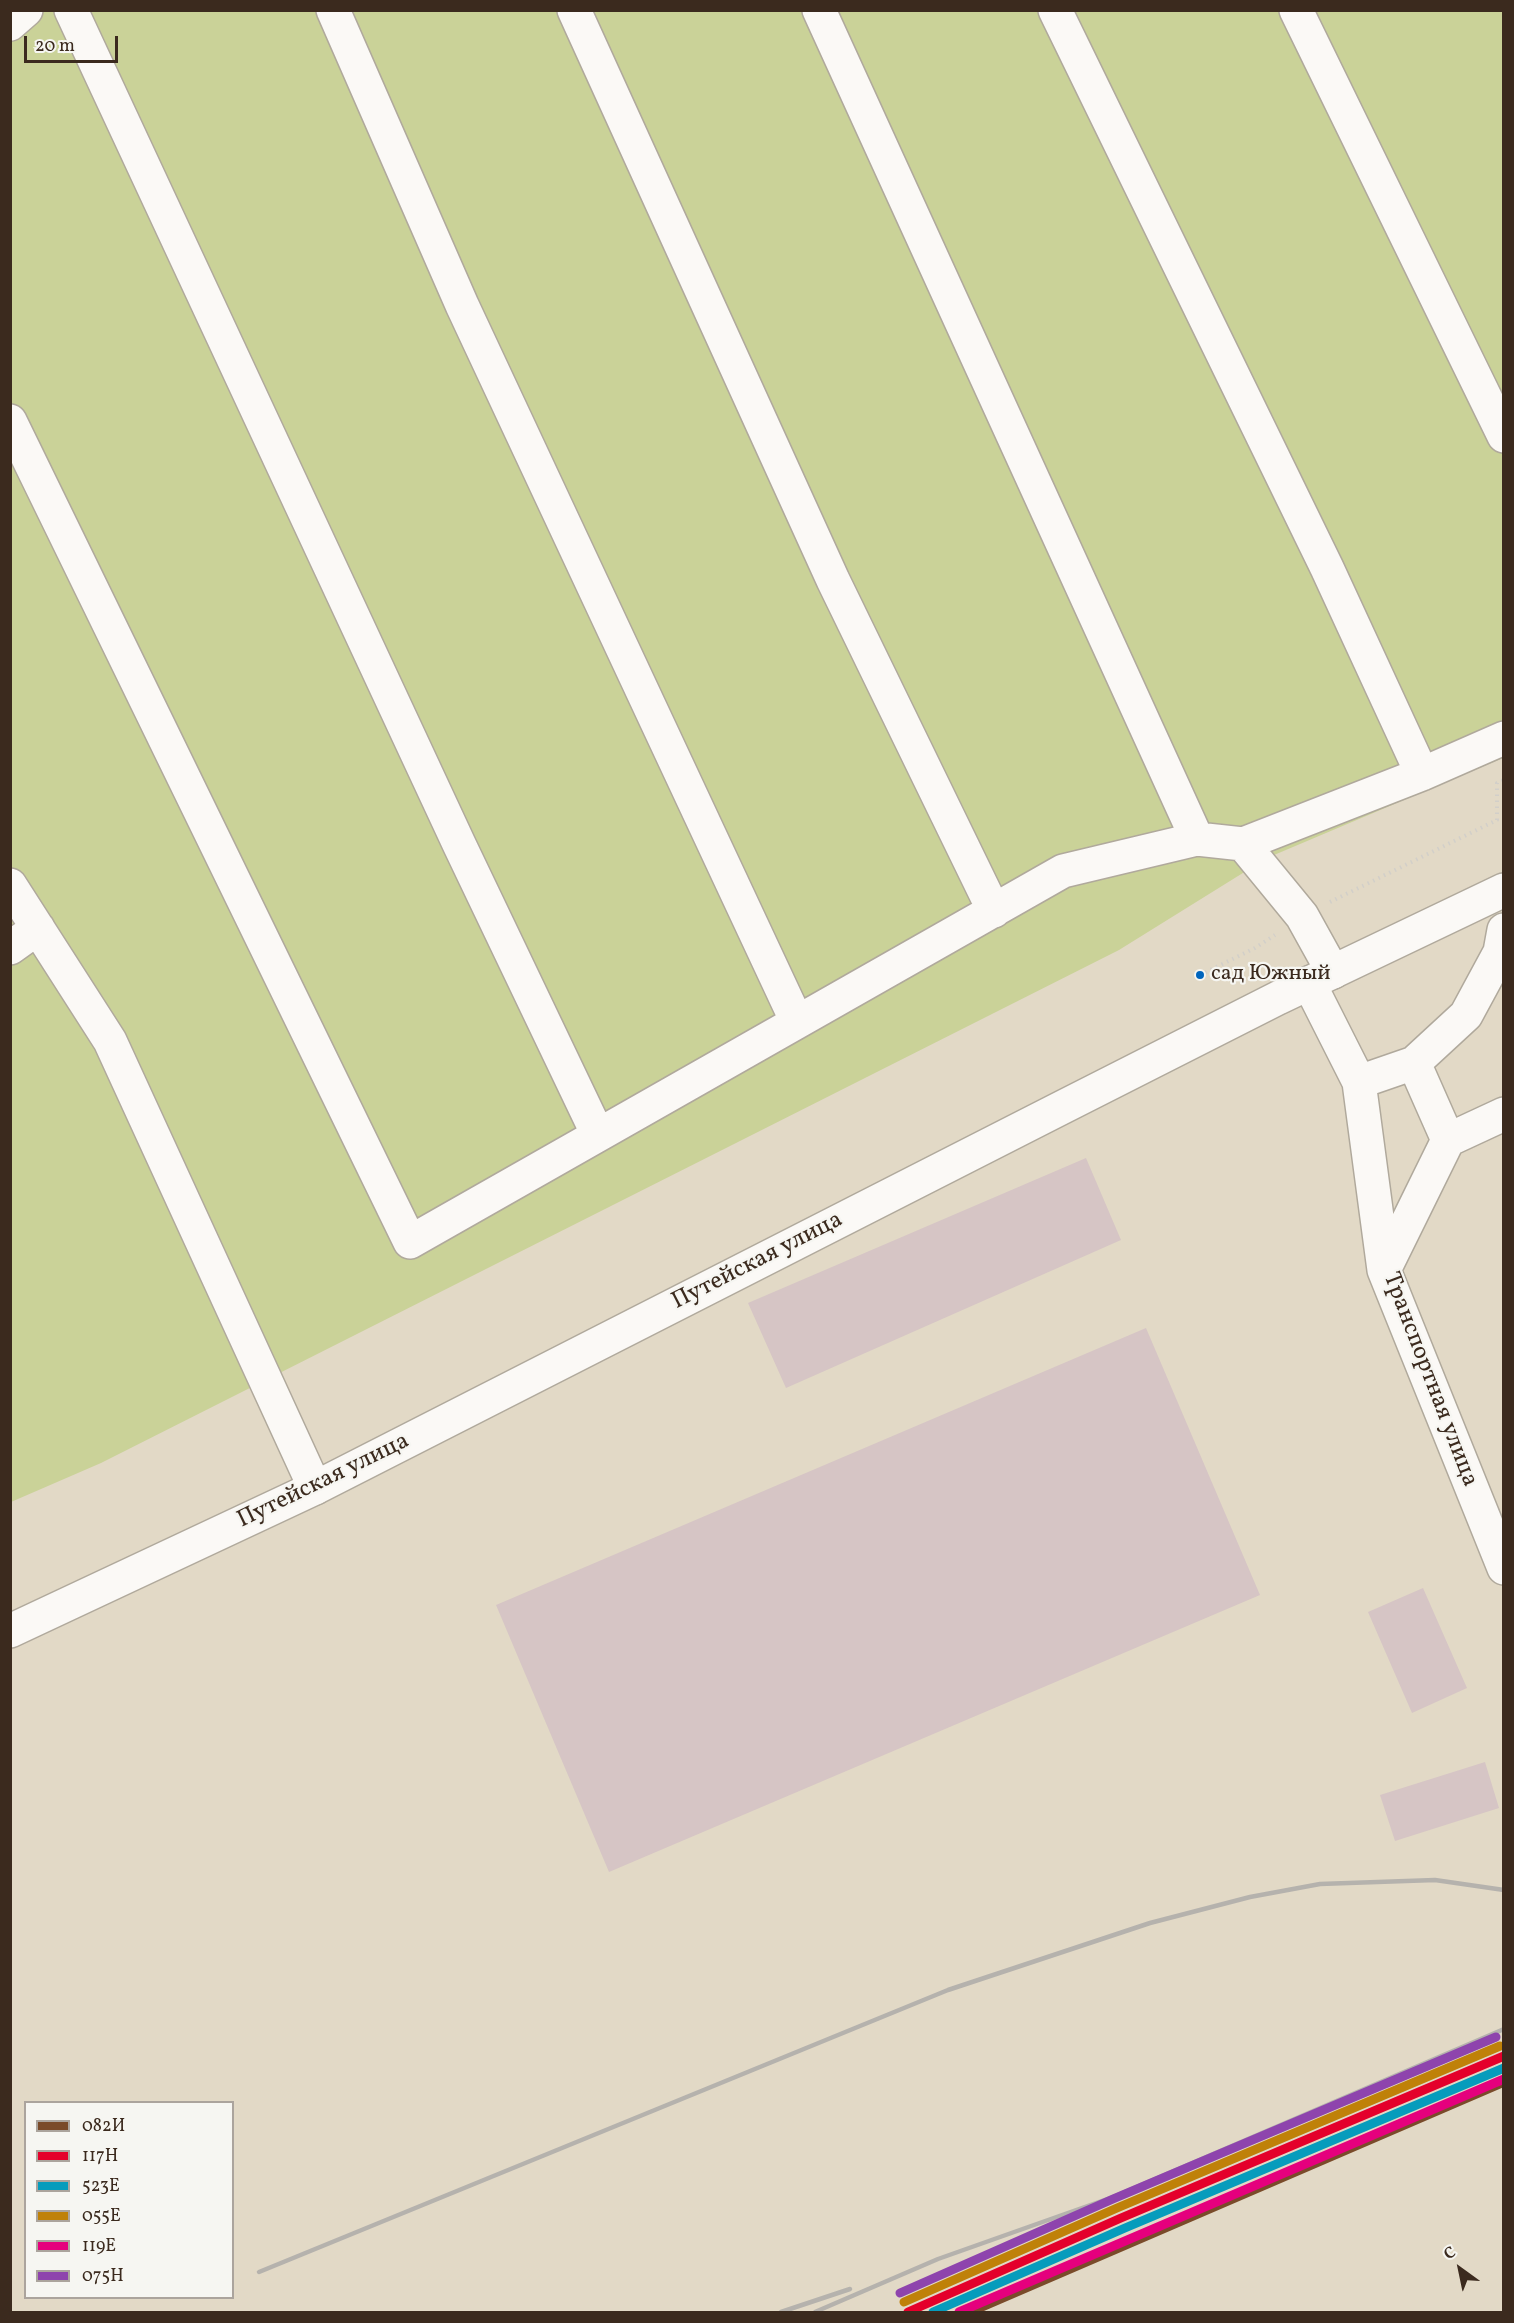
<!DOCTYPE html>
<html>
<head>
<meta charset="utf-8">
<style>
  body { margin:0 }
  #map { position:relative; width:1514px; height:2323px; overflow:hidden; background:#e2d9c6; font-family:Vollkorn,serif }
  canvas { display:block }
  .frame { position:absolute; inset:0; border:12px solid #3b2a1e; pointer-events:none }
  .legend { position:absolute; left:24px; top:2101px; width:210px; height:198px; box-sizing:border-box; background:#f6f6f2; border:2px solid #aba49d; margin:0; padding:8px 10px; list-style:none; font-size:18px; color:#3b2a1e }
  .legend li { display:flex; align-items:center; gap:12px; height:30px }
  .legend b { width:30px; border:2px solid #aba49d }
  .north { position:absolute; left:1430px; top:2239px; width:60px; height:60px; -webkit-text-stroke:4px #f6f6f2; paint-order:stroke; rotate:327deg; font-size:16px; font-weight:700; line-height:24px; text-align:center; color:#3b2a1e }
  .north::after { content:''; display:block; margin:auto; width:21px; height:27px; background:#3b2a1e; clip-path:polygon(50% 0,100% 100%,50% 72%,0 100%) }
  .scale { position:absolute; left:24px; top:36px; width:94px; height:27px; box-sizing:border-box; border:3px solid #3b2a1e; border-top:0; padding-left:8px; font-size:18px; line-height:21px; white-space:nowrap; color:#3b2a1e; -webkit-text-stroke:4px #f6f6f2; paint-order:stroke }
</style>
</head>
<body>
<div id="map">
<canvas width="1514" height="2323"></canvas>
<div class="frame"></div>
<ul class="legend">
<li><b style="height:8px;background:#7a4b2a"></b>082И</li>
<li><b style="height:8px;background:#e4002b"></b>117Н</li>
<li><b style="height:8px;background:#069cbc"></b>523Е</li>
<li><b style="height:8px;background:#bf8109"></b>055Е</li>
<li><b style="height:8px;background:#e5007d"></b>119Е</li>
<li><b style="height:8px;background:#8e44ad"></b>075Н</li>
</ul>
<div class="north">С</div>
<div class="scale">20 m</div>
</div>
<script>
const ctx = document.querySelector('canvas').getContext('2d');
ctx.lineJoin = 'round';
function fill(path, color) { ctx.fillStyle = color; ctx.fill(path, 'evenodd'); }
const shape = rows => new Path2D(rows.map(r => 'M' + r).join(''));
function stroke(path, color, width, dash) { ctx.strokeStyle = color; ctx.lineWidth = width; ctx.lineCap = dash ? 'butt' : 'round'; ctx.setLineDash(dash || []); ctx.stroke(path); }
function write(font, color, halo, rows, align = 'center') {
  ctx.font = font + ' Vollkorn,serif'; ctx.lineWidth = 4.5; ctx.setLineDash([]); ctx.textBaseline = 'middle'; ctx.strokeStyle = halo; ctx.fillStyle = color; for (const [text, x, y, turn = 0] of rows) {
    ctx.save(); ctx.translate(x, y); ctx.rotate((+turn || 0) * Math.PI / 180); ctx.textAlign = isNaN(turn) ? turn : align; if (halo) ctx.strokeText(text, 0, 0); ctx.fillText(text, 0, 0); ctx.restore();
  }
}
const green = shape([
  [11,11,1503,11,1503,758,1267,858,1119,950,101,1463,11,1502]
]);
const building = shape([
  [1086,1158,1121,1240,786,1388,748,1303],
  [1146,1328,1260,1595,609,1872,496,1605],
  [1423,1588,1467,1688,1412,1713,1368,1612],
  [1485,1762,1499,1808,1395,1841,1380,1795]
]);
const path = shape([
  [1330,902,1497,820,1497,783,1504,780],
  [1200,975,1255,948,1275,935]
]);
const minor = shape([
  [71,10,459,844,598,1135],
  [333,10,462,305,797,1022],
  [574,10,833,580,994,911],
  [1055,10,1327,568,1422,774,1243,844,1197,839],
  [1296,10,1504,436],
  [10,24,26,10],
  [10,421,410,1242,1063,871,1197,839,819,10],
  [1422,774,1504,738],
  [1243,844,1302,916,1333,972],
  [10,885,110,1041,315,1488],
  [10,948,38,928],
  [1309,983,1359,1082,1384,1270,1504,1568],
  [1359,1082,1414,1063],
  [1448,1140,1414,1063,1466,1015,1500,952,1504,930],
  [1384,1270,1448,1140,1504,1114]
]);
const major = shape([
  [10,1631,315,1488,1061,1108,1278,998,1504,890]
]);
const rail = shape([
  [259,2272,948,1990,1150,1923,1250,1897,1320,1884,1435,1880,1504,1890],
  [781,2312,850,2289],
  [815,2312,938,2259,1113,2197,1504,2029]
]);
const rail1 = shape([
  [970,2312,1504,2082]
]);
const rail2 = shape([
  [908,2312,1121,2218,1504,2056]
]);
const rail3 = shape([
  [933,2312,1125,2228,1504,2068]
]);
const rail4 = shape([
  [904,2302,1117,2208,1500,2046]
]);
const rail5 = shape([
  [959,2312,1504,2079]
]);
const rail6 = shape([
  [900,2293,1113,2199,1496,2037]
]);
const markers = [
  [1200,975,5,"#0065bd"]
];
const busNames = [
  ["сад Южный",1211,975]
];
const streetNames = [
  ["Путейская улица",758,1262,-27],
  ["Транспортная улица",1429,1380,69],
  ["Путейская улица",324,1482,-26]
];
fill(green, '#cad298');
fill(building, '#d6c5c5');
stroke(minor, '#b0a99c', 36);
stroke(major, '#b0a99c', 36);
stroke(path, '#d2cfc9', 4, [1.5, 4.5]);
stroke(minor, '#fbf9f6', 33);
stroke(major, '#fbf9f6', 33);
stroke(rail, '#b5b2ad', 4.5);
stroke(rail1, '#7a4b2a', 9);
stroke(rail2, '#e4002b', 9);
stroke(rail3, '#069cbc', 9);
stroke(rail4, '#bf8109', 9);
stroke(rail5, '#e5007d', 9);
stroke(rail6, '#8e44ad', 9);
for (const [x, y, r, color] of markers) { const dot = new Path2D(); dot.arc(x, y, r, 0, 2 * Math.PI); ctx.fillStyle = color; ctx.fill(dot); stroke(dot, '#f6f6f2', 2); }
write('22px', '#3b2a1e', '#f6f6f2', busNames, 'left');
write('24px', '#3b2a1e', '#f6f6f2', streetNames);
</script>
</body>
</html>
